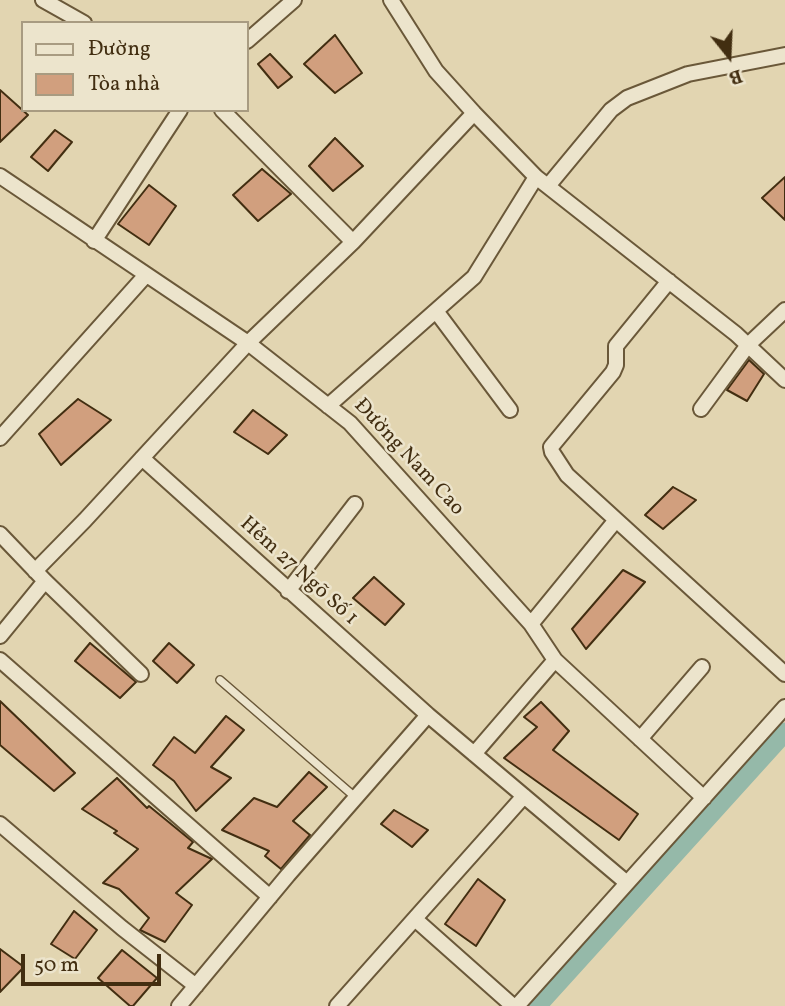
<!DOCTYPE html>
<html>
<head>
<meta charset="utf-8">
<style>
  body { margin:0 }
  #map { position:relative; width:785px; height:1006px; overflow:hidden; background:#e2d5b1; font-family:Vollkorn,serif }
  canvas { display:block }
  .legend { position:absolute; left:21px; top:21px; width:228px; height:91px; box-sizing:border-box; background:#ece4cc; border:2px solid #a89b81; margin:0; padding:9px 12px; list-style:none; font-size:21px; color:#422e11 }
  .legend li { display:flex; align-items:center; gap:14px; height:35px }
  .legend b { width:35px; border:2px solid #a89b81 }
  .north { position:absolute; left:694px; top:21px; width:70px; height:70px; -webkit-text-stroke:5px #ece4cc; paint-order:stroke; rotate:162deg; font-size:19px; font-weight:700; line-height:28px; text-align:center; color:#422e11 }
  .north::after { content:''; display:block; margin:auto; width:24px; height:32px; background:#422e11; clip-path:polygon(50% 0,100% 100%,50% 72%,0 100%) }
  .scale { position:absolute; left:21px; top:954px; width:140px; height:32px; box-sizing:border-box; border:4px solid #422e11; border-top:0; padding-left:9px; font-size:21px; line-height:24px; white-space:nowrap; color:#422e11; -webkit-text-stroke:5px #ece4cc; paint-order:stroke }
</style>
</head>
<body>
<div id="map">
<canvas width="785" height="1006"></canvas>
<ul class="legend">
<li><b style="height:9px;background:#ece4cc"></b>Đường</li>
<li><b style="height:19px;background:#d19f7e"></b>Tòa nhà</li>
</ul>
<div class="north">B</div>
<div class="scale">50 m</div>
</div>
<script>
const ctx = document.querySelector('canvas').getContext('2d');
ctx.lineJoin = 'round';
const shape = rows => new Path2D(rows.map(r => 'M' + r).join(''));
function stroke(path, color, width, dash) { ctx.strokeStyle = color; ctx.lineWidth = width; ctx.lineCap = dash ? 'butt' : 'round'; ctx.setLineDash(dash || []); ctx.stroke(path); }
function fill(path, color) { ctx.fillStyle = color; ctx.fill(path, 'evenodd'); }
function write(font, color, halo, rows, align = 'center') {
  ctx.font = font + ' Vollkorn,serif'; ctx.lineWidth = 5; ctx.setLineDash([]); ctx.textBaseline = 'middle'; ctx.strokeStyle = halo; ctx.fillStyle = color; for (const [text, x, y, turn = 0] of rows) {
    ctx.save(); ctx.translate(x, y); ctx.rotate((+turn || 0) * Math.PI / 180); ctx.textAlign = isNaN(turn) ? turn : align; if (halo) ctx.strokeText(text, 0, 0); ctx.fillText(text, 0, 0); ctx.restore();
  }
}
const canal = shape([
  [537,1006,785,732]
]);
const building = shape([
  [335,35,362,73,335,93,304,64,335,35],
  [270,54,292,77,278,88,258,64,270,54],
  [0,90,28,115,0,142,0,90],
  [55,130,72,142,48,171,31,157,55,130],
  [335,138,363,166,333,191,309,166,335,138],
  [262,169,291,194,258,221,233,195,262,169],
  [785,177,785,220,762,198,785,177],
  [149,185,176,206,149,245,118,224,149,185],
  [749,360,764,374,747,401,727,390,749,360],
  [78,399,111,420,61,465,39,434,78,399],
  [253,410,287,435,268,454,234,432,253,410],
  [673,487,696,500,663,529,645,515,673,487],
  [623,570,645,582,586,649,572,629,623,570],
  [374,577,404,604,385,625,353,598,374,577],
  [90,643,136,682,120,698,75,661,90,643],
  [169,643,194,665,177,683,153,661,169,643],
  [0,701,75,773,54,791,0,745,0,701],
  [541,702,569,731,553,750,638,814,619,840,504,758,537,727,524,717,541,702],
  [226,716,244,730,211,767,231,778,196,811,174,781,153,765,174,737,195,753,226,716],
  [309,772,327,787,293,821,310,835,281,869,265,856,269,851,222,830,254,798,277,807,309,772],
  [117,778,147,808,149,806,193,842,188,848,212,859,176,893,192,905,165,942,140,930,149,918,119,889,103,883,138,849,114,833,117,831,82,809,117,778],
  [394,810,428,830,412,847,381,824,394,810],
  [478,879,505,900,476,946,445,924,478,879],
  [74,911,97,930,75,959,51,944,74,911],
  [0,949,24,967,0,992,0,949],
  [122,950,157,978,133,1006,130,1006,98,978,122,950]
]);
const service = shape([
  [220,680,355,797]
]);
const minor = shape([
  [43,0,84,23],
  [391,0,436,71,474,113,536,177,736,334,785,380],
  [247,41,294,0],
  [222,110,353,242],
  [0,176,248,343,350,423,531,624,555,660,704,798],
  [548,186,611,110,627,98,688,74,785,55],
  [94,241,180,110],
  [669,281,616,346,616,365,613,372,551,447,552,452,567,475,785,674],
  [436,311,510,410],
  [328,406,474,277,536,177],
  [701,409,748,345,785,310],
  [0,438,146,275],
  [142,458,428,715,627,883],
  [0,534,45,581,141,674],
  [35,571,85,520,248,343,353,242,474,113],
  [288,591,355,504],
  [531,624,616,520],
  [0,636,45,581],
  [0,660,270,897],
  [640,739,702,667],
  [474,754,555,660],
  [0,824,122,928,196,986],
  [415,919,513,1006],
  [179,1006,288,875,428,715],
  [337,1006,524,796],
  [517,1006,785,707]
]);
const streetNames = [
  ["Đường Nam Cao",408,458,47],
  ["Hẻm 27 Ngõ Số 1",298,572,42]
];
stroke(canal, '#95b9a9', 19);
fill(building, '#d19f7e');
stroke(building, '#422e11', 2);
stroke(service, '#6a5839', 10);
stroke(minor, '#6a5839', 18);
stroke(service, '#ece4cc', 7);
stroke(minor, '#ece4cc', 14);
write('21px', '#422e11', '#ece4cc', streetNames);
</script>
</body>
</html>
